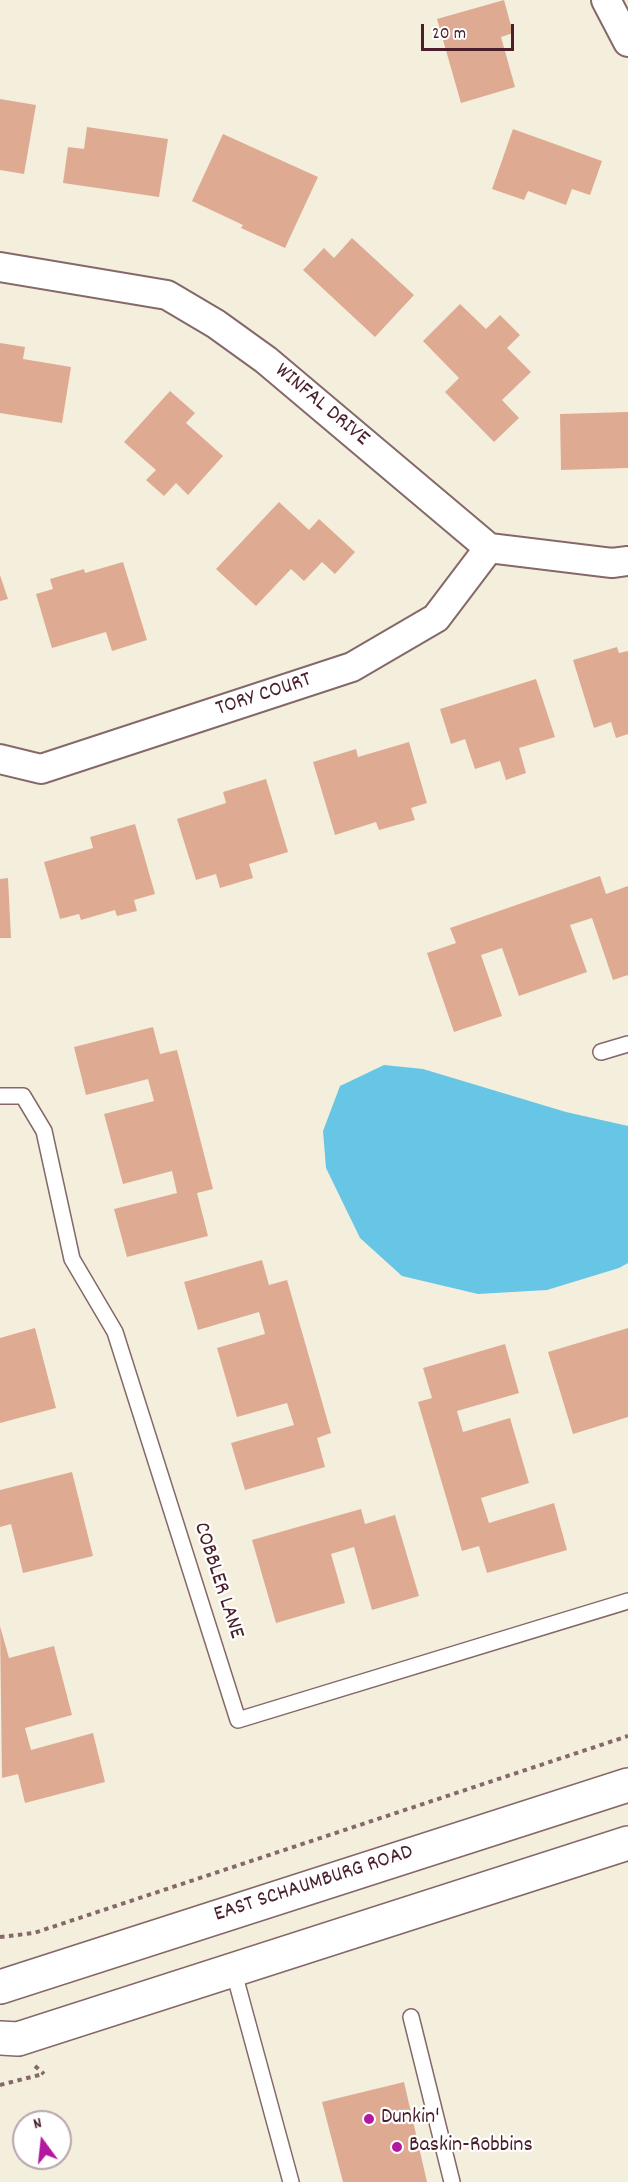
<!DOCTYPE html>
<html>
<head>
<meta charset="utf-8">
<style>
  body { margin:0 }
  #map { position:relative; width:628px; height:2182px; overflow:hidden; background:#f4efdd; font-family:Dekko,sans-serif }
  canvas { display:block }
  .north { position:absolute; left:12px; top:2110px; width:60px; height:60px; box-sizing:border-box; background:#fff; border:2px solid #b7a5aa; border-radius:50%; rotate:345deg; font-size:16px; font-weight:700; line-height:24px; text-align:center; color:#4a1f2b }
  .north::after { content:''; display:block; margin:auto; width:21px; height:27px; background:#b5179e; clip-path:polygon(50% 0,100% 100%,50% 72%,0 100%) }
  .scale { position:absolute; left:421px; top:24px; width:93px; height:27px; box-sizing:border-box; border:3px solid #4a1f2b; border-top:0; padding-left:8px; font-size:18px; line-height:21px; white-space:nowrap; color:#4a1f2b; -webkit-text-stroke:4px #fff; paint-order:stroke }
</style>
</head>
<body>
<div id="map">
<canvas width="628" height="2182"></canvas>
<div class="north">N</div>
<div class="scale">20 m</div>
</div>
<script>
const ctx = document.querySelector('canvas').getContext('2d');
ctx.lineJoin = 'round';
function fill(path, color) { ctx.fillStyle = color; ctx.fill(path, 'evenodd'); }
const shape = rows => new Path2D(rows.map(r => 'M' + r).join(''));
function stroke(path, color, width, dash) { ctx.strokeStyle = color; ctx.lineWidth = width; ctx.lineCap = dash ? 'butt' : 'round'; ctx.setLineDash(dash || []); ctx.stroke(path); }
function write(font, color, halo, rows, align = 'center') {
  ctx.font = font + ' Dekko,sans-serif'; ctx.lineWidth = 4.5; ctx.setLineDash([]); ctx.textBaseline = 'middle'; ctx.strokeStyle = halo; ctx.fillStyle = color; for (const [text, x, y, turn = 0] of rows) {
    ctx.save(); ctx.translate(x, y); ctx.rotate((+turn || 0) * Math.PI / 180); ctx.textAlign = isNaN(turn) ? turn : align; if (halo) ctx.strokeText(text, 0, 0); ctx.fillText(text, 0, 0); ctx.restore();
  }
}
const water = shape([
  [384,1065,423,1069,566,1112,628,1126,628,1263,619,1268,547,1290,478,1294,402,1276,360,1238,326,1168,323,1131,340,1086]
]);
const building = shape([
  [504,0,513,33,501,37,515,87,461,103,437,19],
  [0,99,36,105,24,174,0,170],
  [87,127,168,139,159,197,63,183,68,147,84,149],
  [513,129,602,161,590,195,572,189,566,205,528,191,524,200,492,189],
  [223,134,318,177,285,248,241,228,243,225,192,201],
  [352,238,414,295,375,337,303,270,324,248,334,258],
  [460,304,486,329,500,315,520,335,507,348,531,372,502,400,519,418,494,442,445,392,459,378,423,341],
  [0,343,25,347,23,359,71,367,62,423,0,413],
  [170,391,195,413,186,423,223,456,188,495,176,483,164,496,146,480,156,470,124,442],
  [628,412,628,468,561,470,560,414],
  [279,502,309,530,319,519,355,552,335,574,322,562,304,581,291,569,256,606,216,569],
  [123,562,147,640,112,651,106,632,52,648,36,594,53,589,50,579,84,569,85,573],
  [0,575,8,599,0,601],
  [617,647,619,653,628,651,628,734,616,738,611,722,594,728,573,660],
  [536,679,555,737,519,748,526,773,506,780,500,761,475,769,465,739,451,744,440,709],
  [409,742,427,803,411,808,415,820,379,830,376,822,335,835,313,762,356,749,358,757],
  [266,779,288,852,249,864,253,878,220,888,216,874,196,880,177,819,226,803,223,792],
  [135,824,155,894,134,900,137,911,117,916,115,910,81,920,79,914,60,919,44,862,93,848,90,837],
  [600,876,606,894,628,886,628,975,613,980,592,918,570,925,587,972,519,996,502,948,481,955,502,1016,454,1032,427,953,456,943,450,928],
  [8,878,11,938,0,938,0,879],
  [153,1027,160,1054,177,1050,213,1189,197,1193,208,1236,127,1257,114,1209,177,1193,172,1171,123,1184,104,1114,154,1101,148,1079,86,1095,74,1047],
  [262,1260,269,1285,287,1280,331,1433,317,1438,325,1467,245,1490,231,1443,294,1425,287,1403,237,1417,217,1348,265,1334,259,1312,198,1330,184,1282],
  [35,1328,56,1408,0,1423,0,1338],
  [628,1328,628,1417,573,1434,548,1352],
  [505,1344,519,1393,457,1411,463,1432,510,1418,529,1483,481,1498,489,1523,554,1503,567,1550,487,1573,479,1546,462,1551,418,1402,432,1398,423,1368],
  [72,1472,93,1556,23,1573,11,1524,0,1527,0,1490],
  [361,1509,365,1524,395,1515,419,1596,372,1610,354,1547,331,1554,345,1603,276,1623,252,1540],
  [0,1626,9,1658,54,1646,72,1715,25,1728,31,1750,93,1733,105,1782,25,1803,18,1774,2,1778],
  [404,2082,427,2182,343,2182,322,2102]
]);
const path = shape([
  [0,1937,34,1933,628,1736],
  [35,2066,44,2074],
  [0,2085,43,2074]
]);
const service = shape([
  [601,1052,628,1044],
  [0,1096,23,1096,44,1131,72,1259,115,1332,238,1720,628,1601],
  [233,1969,291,2182],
  [411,2017,452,2182]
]);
const minor = shape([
  [606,0,628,42],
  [0,267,167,295,216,324,266,360,489,548,612,563,628,561],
  [0,759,41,769,352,667,436,618,489,548]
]);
const secondary = shape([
  [0,1987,628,1785],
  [0,2038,18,2039,628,1843]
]);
const markers = [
  [369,2119,6,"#b5179e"],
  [397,2147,6,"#b5179e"]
];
const streetNames = [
  ["WINFAL DRIVE",321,406,40],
  ["TORY COURT",264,696,-18],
  ["COBBLER LANE",217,1581,72],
  ["EAST SCHAUMBURG ROAD",314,1885,-18]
];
const poiNames = [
  ["Dunkin'",381,2119],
  ["Baskin-Robbins",409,2147]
];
fill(water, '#67c5e5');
fill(building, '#dfaa92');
stroke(service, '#866869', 18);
stroke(minor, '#866869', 32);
stroke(secondary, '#866869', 36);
stroke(path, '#866869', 4, [4.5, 4.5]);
stroke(service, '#fff', 15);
stroke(minor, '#fff', 28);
stroke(secondary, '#fff', 33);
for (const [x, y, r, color] of markers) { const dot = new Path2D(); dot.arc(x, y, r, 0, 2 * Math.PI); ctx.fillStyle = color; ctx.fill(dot); stroke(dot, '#fff', 2); }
write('22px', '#4a1f2b', '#fff', streetNames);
write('22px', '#4a1f2b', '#fff', poiNames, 'left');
</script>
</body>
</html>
